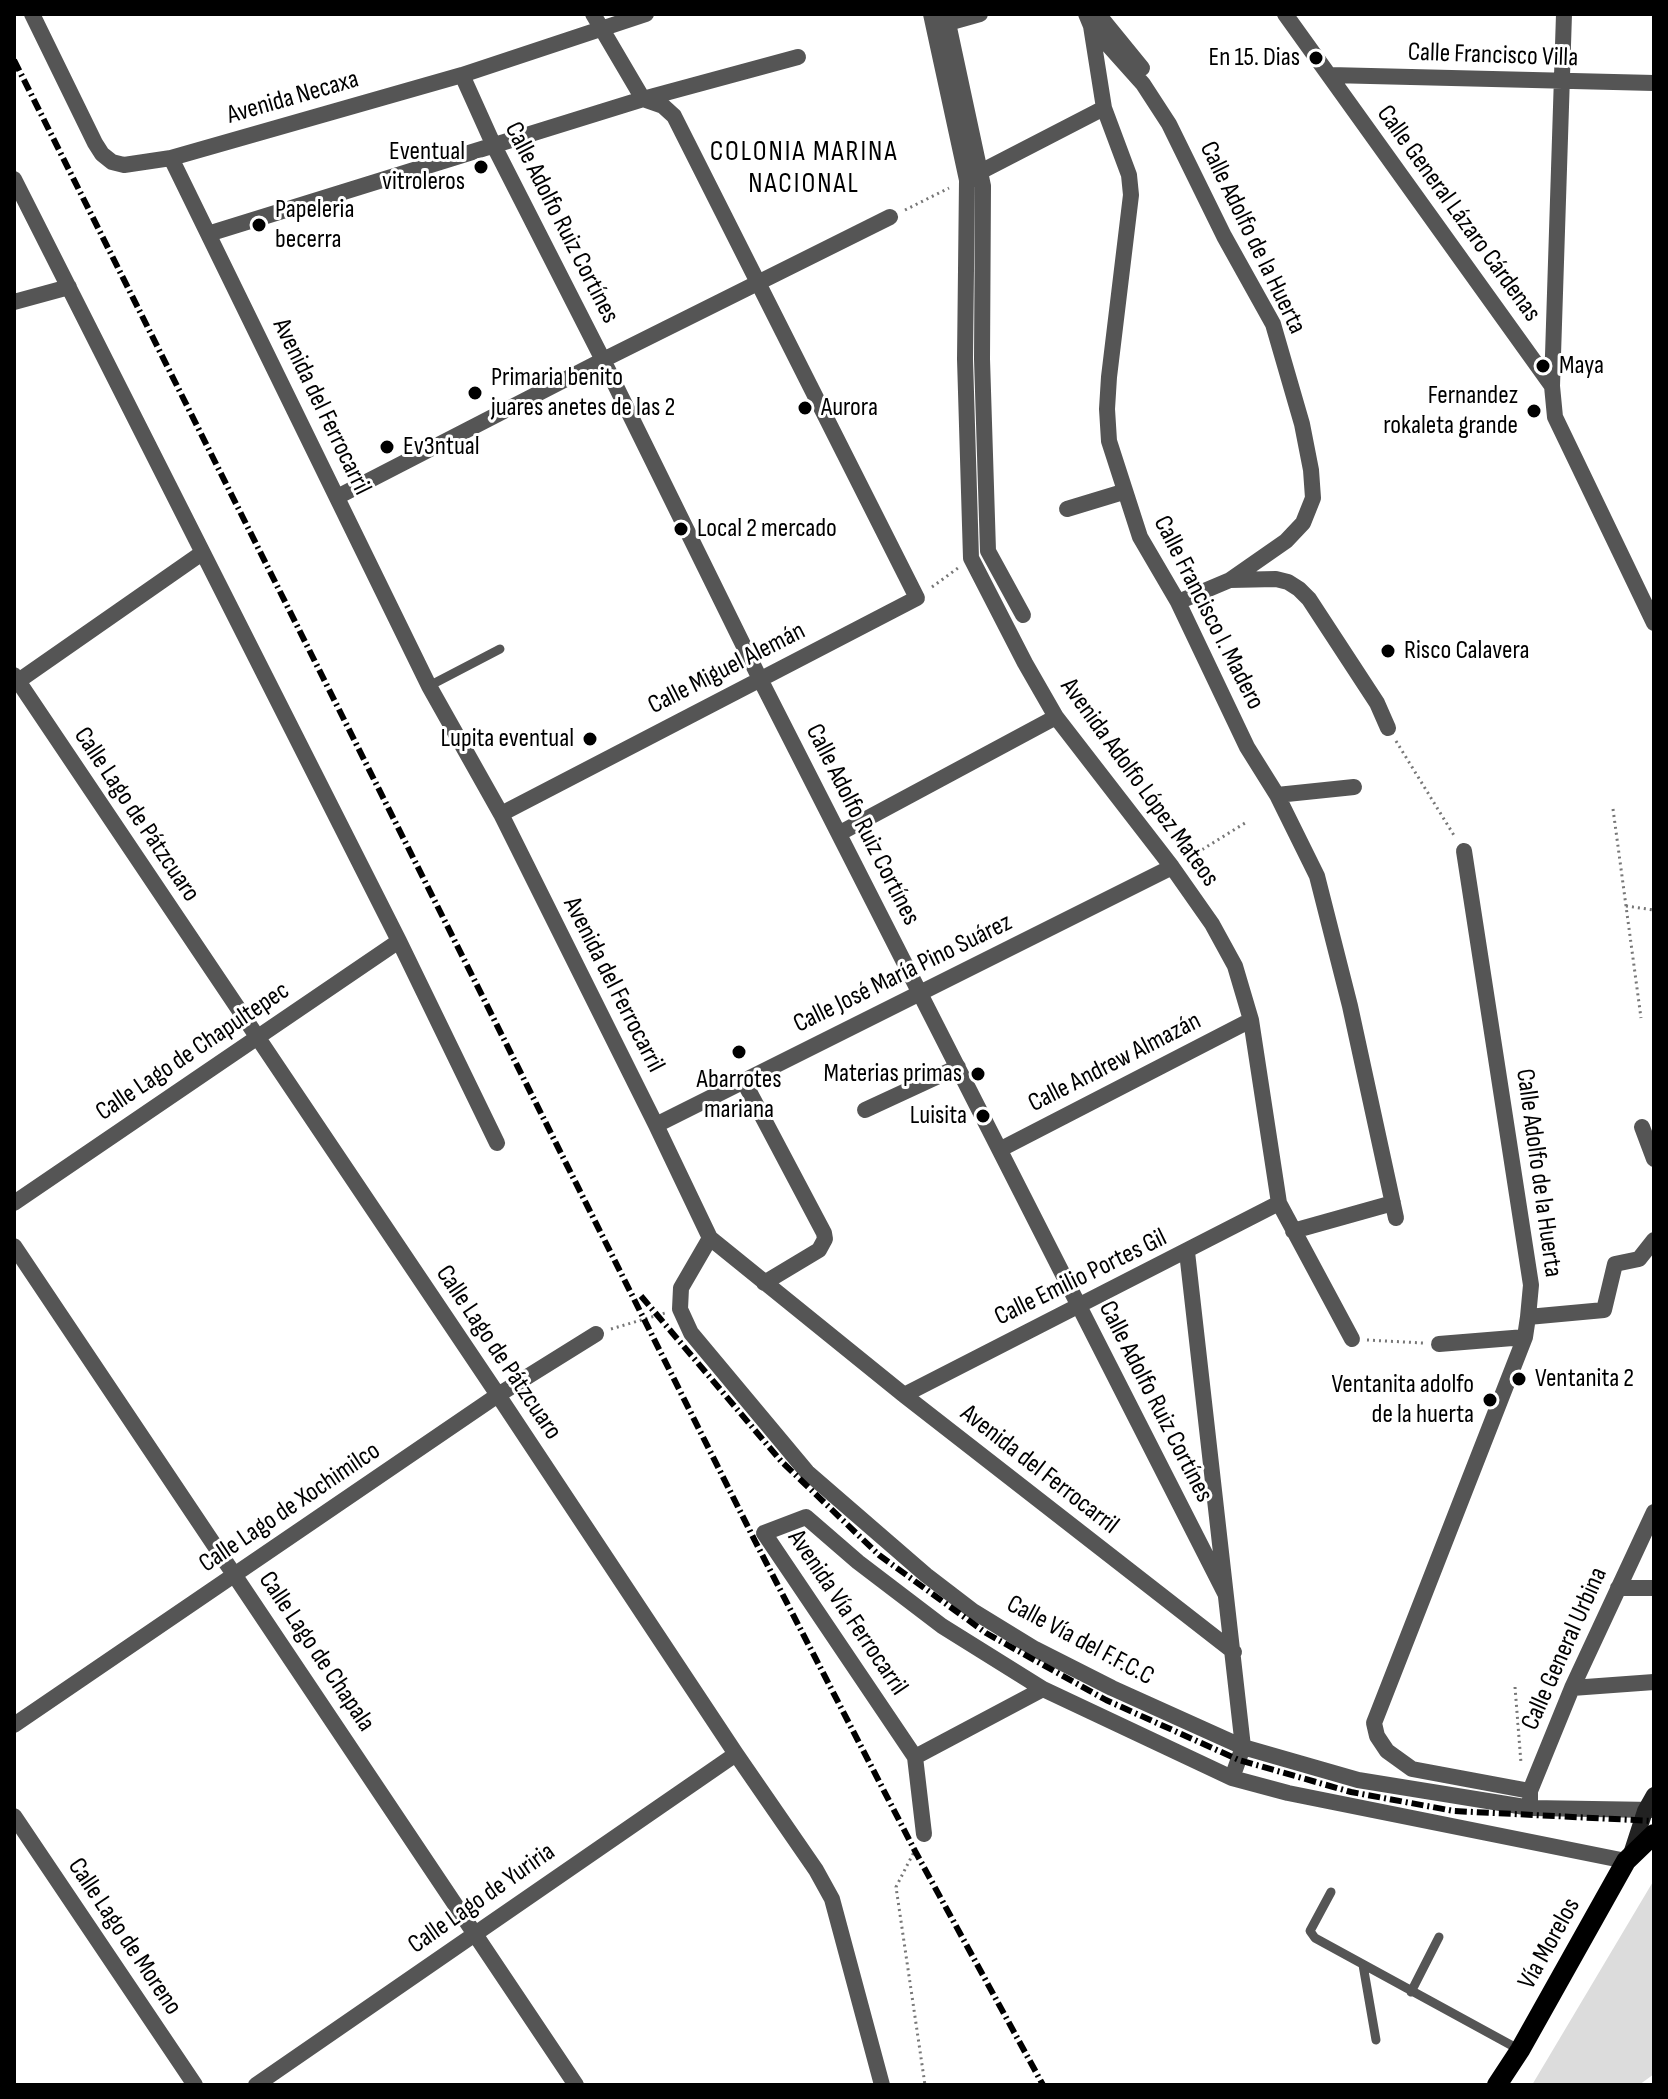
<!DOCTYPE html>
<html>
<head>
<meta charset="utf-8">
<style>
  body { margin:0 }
  #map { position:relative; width:1668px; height:2099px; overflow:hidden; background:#fff; font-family:"Sofia Sans Condensed",sans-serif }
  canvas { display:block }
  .frame { position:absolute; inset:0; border:16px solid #000; pointer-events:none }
</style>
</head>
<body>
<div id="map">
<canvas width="1668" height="2099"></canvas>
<div class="frame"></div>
</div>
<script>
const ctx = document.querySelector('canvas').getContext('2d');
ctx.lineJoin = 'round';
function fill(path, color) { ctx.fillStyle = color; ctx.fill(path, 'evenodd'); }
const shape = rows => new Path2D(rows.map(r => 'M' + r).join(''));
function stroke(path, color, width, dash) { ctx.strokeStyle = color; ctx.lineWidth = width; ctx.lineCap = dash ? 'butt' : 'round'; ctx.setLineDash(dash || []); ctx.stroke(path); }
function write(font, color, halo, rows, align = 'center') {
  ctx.font = font + ' "Sofia Sans Condensed",sans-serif'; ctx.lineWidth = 6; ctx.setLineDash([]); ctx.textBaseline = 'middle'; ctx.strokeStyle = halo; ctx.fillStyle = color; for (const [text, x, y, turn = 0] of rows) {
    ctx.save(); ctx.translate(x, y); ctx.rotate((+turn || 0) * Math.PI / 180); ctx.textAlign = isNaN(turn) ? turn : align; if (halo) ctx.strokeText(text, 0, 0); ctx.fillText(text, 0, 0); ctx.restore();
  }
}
const green = shape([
  [1654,1880,1654,2074,1639,2085,1532,2085]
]);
const path = shape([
  [905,210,949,188],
  [932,587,958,568],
  [1396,741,1455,837],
  [1613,809,1641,1018],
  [1187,859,1245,823],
  [1626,906,1654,910],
  [611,1329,665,1313],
  [1367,1340,1423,1343],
  [1515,1687,1521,1763],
  [916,1848,896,1887,925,2085]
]);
const lane = shape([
  [429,686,500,649],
  [1331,1892,1310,1931,1315,1938,1520,2050],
  [1363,1965,1376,2040],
  [1411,1992,1439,1937]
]);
const street = shape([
  [32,14,95,143,102,154,112,162,124,165,171,158,462,75,646,14],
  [931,14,967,180,965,359,971,558,1025,663,1056,717,1172,867,1212,924,1235,966,1251,1020,1279,1203,1352,1339],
  [942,14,948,23,983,186,982,359,988,551,1023,615],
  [1086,14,1091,26,1104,108,1129,175,1131,195,1109,377,1107,409,1109,441,1140,537,1178,602,1247,747,1277,795,1317,876,1350,1006,1396,1218],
  [1098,14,1142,68],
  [1285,14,1552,386,1555,417,1654,623],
  [948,23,980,14],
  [1092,27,1143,84,1169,124,1224,236,1273,324,1302,424,1311,470,1313,498,1303,523,1286,541,1230,580,1178,602],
  [462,75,494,146,603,360,760,679,1225,1593],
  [1330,75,1654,83],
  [171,158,429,686,501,814,656,1125,710,1238,904,1395,1234,1652],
  [982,171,1104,108],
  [14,179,399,941,497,1143],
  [208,234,643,99,798,57],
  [14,302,69,287],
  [1552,386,1564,14],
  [339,496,603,360,890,217],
  [1067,509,1123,492],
  [1230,580,1276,579,1288,582,1299,589,1309,599,1377,703,1388,728],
  [14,675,498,1395,736,1754,816,1870,832,1899,882,2085],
  [14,684,202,553],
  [1277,795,1354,787],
  [501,814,917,598,674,116,663,106,643,99,593,14],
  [840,833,1056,717],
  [1464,851,1531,1285,1528,1317,1525,1337,1374,1723,1377,1736,1387,1751,1412,1769,1530,1791],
  [743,1080,824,1233,825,1239,819,1250,764,1283],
  [865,1110,958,1067],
  [656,1125,1172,867],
  [1642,1127,1654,1159],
  [1001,1149,1251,1020],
  [14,1203,399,941],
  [1293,1231,1393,1203],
  [710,1238,681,1288,680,1309,691,1333,807,1472,926,1575,973,1611,1035,1649,1112,1688,1243,1747,1358,1780,1531,1808,1654,1810],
  [14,1246,576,2085],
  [1187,1252,1243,1747,1232,1778],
  [1528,1317,1604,1310,1615,1264,1639,1259,1654,1240],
  [1439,1344,1525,1337],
  [904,1395,1279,1203],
  [1618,1588,1654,1588],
  [1572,1688,1654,1682],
  [14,1725,498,1395,596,1334],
  [915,1757,1043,1689],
  [1530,1802,1530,1791,1572,1688,1654,1512],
  [14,1816,195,2085],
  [924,1834,915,1757,764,1533,806,1517,858,1562,942,1626,1043,1689,1232,1778,1288,1793,1626,1861],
  [256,2085,736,1754]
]);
const secondary = shape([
  [1631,1854,1645,1811,1654,1795]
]);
const primary = shape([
  [1497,2085,1520,2050,1626,1861,1654,1834]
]);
const rail = shape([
  [14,60,755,1541,915,1851,1043,2085],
  [641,1296,781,1461,879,1555,986,1633,1106,1700,1239,1760,1351,1792,1454,1811,1654,1821]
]);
const markers = [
  [1316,58,8,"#000"],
  [481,167,8,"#000"],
  [259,225,8,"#000"],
  [1543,366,8,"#000"],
  [475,393,8,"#000"],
  [805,408,8,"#000"],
  [1534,411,8,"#000"],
  [387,447,8,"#000"],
  [681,529,8,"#000"],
  [1388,651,8,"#000"],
  [590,739,8,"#000"],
  [739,1052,8,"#000"],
  [978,1074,8,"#000"],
  [983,1116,8,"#000"],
  [1519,1379,8,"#000"],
  [1490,1400,8,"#000"]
];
const streetNames = [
  ["Calle Francisco Villa",1493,56,2],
  ["Avenida Necaxa",293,98,-16],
  ["Calle General Lázaro Cárdenas",1458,214,54],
  ["Calle Adolfo Ruiz Cortínes",561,223,63],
  ["Calle Adolfo de la Huerta",1252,238,64],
  ["Avenida del Ferrocarril",321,407,64],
  ["Calle Francisco I. Madero",1208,613,63],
  ["Calle Miguel Alemán",727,669,-27],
  ["Avenida Adolfo López Mateos",1139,783,54],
  ["Calle Lago de Pátzcuaro",136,815,56],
  ["Calle Adolfo Ruiz Cortínes",862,825,63],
  ["Calle José María Pino Suárez",903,974,-26],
  ["Avenida del Ferrocarril",613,985,63],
  ["Calle Lago de Chapultepec",193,1052,-34],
  ["Calle Andrew Almazán",1115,1063,-27],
  ["Calle Adolfo de la Huerta",1538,1173,82],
  ["Calle Emilio Portes Gil",1081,1278,-26],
  ["Calle Lago de Pátzcuaro",498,1353,56],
  ["Calle Adolfo Ruiz Cortínes",1155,1402,63],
  ["Avenida del Ferrocarril",1039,1470,38],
  ["Calle Lago de Xochimilco",290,1508,-34],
  ["Avenida Vía Ferrocarril",847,1613,56],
  ["Calle Vía del F.F.C.C",1080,1641,28],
  ["Calle General Urbina",1565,1649,-66],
  ["Calle Lago de Chapala",316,1652,56],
  ["Calle Lago de Yuriria",482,1899,-35],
  ["Calle Lago de Moreno",124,1937,56],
  ["Vía Morelos",1550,1944,-61]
];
const poiNames = [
  ["En 15. Dias",1300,58,"right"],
  ["Eventual",465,152,"right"],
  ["vitroleros",465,182,"right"],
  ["Papeleria",275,210],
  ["becerra",275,240],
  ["Maya",1559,366],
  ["Primaria benito",491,378],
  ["juares anetes de las 2",491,408],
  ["Fernandez",1518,396,"right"],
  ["rokaleta grande",1518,426,"right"],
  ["Aurora",821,408],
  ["Ev3ntual",403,447],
  ["Local 2 mercado",697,529],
  ["Risco Calavera",1404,651],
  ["Lupita eventual",574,739,"right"],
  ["Materias primas",962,1074,"right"],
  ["Abarrotes",739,1080,"center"],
  ["mariana",739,1110,"center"],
  ["Luisita",967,1116,"right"],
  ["Ventanita 2",1535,1379],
  ["Ventanita adolfo",1474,1385,"right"],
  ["de la huerta",1474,1415,"right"]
];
const neighbourhoodNames = [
  ["COLONIA MARINA",804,153],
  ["NACIONAL",804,185]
];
fill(green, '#dcdcdc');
stroke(path, '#777', 3, [2, 4]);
stroke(lane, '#555', 9);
stroke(street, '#555', 16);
stroke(secondary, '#222', 16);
stroke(primary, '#000', 20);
stroke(rail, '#000', 6, [12, 4, 2, 4]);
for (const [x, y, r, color] of markers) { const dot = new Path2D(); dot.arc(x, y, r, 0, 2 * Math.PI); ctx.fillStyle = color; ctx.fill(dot); stroke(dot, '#fff', 3); }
write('26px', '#000', '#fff', streetNames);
write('26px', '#000', '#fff', poiNames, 'left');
ctx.letterSpacing = '2px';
write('28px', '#000', '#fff', neighbourhoodNames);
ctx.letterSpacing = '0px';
</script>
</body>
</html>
